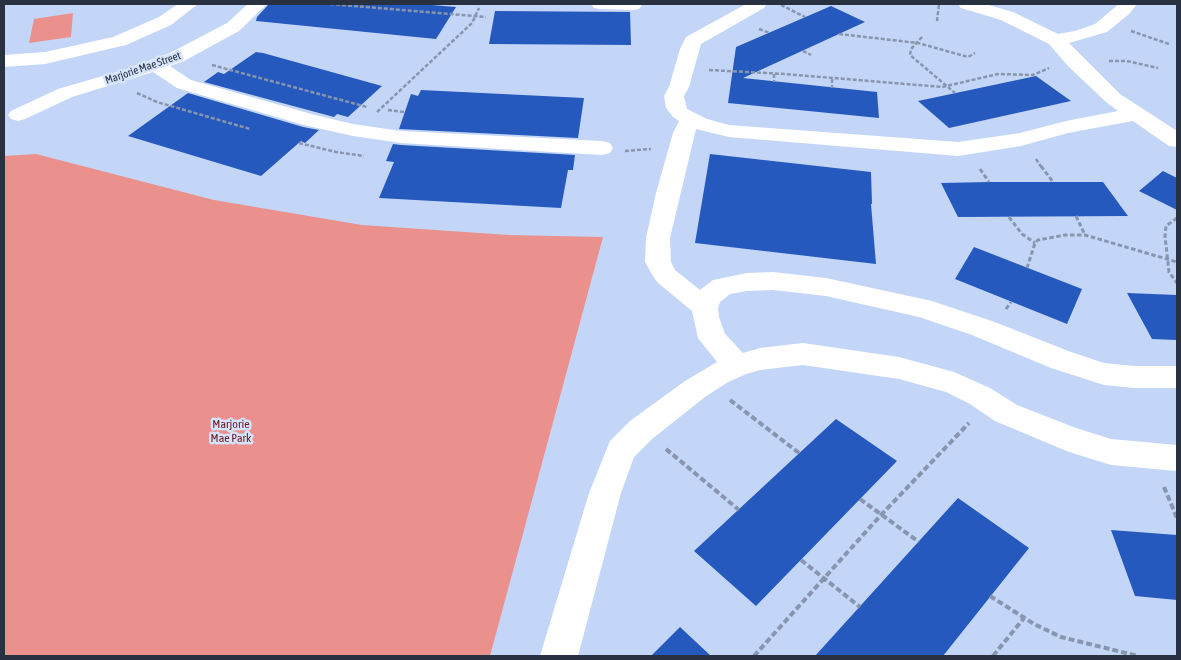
<!DOCTYPE html>
<html>
<head>
<meta charset="utf-8">
<style>
  body { margin:0 }
  #map { position:relative; width:1181px; height:660px; overflow:hidden; background:#c4d6f7; font-family:"Asap Condensed",sans-serif }
  canvas { display:block }
  .frame { position:absolute; inset:0; border:5px solid #283140; pointer-events:none }
</style>
</head>
<body>
<div id="map">
<canvas width="1181" height="660"></canvas>
<div class="frame"></div>
</div>
<script>
const ctx = document.querySelector('canvas').getContext('2d');
ctx.lineJoin = 'round';
function fill(path, color) { ctx.fillStyle = color; ctx.fill(path, 'evenodd'); }
const shape = rows => new Path2D(rows.map(r => 'M' + r).join(''));
function stroke(path, color, width, dash) { ctx.strokeStyle = color; ctx.lineWidth = width; ctx.lineCap = dash ? 'butt' : 'round'; ctx.setLineDash(dash || []); ctx.stroke(path); }
function write(font, color, halo, rows, align = 'center') {
  ctx.font = font + ' "Asap Condensed",sans-serif'; ctx.lineWidth = 5; ctx.setLineDash([]); ctx.textBaseline = 'middle'; ctx.strokeStyle = halo; ctx.fillStyle = color; for (const [text, x, y, turn = 0] of rows) {
    ctx.save(); ctx.translate(x, y); ctx.rotate((+turn || 0) * Math.PI / 180); ctx.textAlign = isNaN(turn) ? turn : align; if (halo) ctx.strokeText(text, 0, 0); ctx.fillText(text, 0, 0); ctx.restore();
  }
}
const green = shape([
  [73,13,71,37,29,43,34,19],
  [36,154,214,200,362,225,509,235,603,237,490,656,4,656,4,156]
]);
const building = shape([
  [269,4,419,4,456,7,436,39,256,21,257,17],
  [831,6,865,22,743,78,877,92,879,118,728,103,736,47],
  [495,11,630,12,631,45,489,44],
  [256,52,263,53,382,86,348,117,337,114,334,117,204,82,218,72,224,74],
  [1036,76,1071,101,949,128,918,101],
  [421,90,584,98,578,138,399,129,411,94,418,96],
  [188,93,303,127,319,130,305,143,301,141,261,176,128,136],
  [393,144,401,145,575,155,573,170,568,170,561,208,379,198,394,162,386,161],
  [710,154,871,172,872,204,871,204,876,264,695,243],
  [1163,171,1177,178,1177,210,1139,191],
  [989,182,1103,182,1128,216,958,217,941,183],
  [974,247,1082,289,1067,324,955,279],
  [1127,293,1177,295,1177,340,1152,339],
  [836,419,897,461,756,606,694,551],
  [958,498,1029,548,943,656,815,656],
  [1111,530,1177,535,1177,600,1135,596],
  [680,627,711,656,651,656]
]);
const pathFar2 = shape([
  [330,4,486,17],
  [781,5,805,17],
  [937,21,939,4],
  [759,29,770,33],
  [1131,31,1169,44],
  [839,34,918,43,968,57,975,53],
  [922,37,911,49,910,55,955,93],
  [803,51,811,55],
  [1109,61,1127,61,1158,68],
  [212,65,367,107],
  [709,70,785,74,942,87,998,74,1033,75,1049,68],
  [774,74,774,82],
  [832,79,832,88],
  [137,93,157,102,250,129],
  [388,110,404,112],
  [377,112,472,23,479,8],
  [299,143,336,152,364,156],
  [625,151,651,149],
  [1036,159,1042,168]
]);
const pathFar1 = shape([
  [1041,166,1053,182],
  [980,169,989,182],
  [1076,216,1085,235],
  [1009,217,1022,234,1035,243],
  [1177,218,1166,226,1165,236,1169,272,1177,283],
  [1027,268,1035,243,1038,240,1065,235,1085,235,1177,262],
  [1006,309,1011,302]
]);
const path = shape([
  [730,400,799,453],
  [666,449,739,510],
  [1164,487,1177,518],
  [860,499,919,542],
  [801,560,860,607],
  [990,596,1034,624,1061,637,1138,656],
  [754,656,881,515,969,423],
  [993,656,1024,618]
]);
const minor = shape([
  [178,4,198,4,171,25,126,45,45,64,4,67,4,55,45,52,113,37,159,17,178,4],
  [248,4,267,4,239,31,184,61,170,66,191,80,315,115,353,124,401,131,602,141,610,143,613,148,610,153,602,155,401,143,353,136,304,125,177,88,153,72,72,97,25,119,18,121,11,119,8,115,11,111,58,89,120,71,170,53,227,23,248,4],
  [591,4,641,4,642,5,639,9,633,10,600,9,594,8,591,4],
  [746,4,767,4,764,8,701,44,689,87,684,96,687,109,707,119,729,125,958,142,1020,133,1066,121,1118,111,1106,102,1068,66,1049,44,1001,20,961,8,958,4,985,4,1013,12,1058,34,1075,31,1095,24,1119,4,1137,4,1129,14,1107,32,1069,43,1120,94,1177,131,1177,147,1169,146,1133,121,1068,133,1021,146,958,156,729,137,696,129,670,238,671,262,675,270,700,290,713,280,747,273,773,272,826,278,932,301,992,321,1071,352,1104,363,1134,366,1177,366,1177,388,1134,388,1104,385,1051,368,972,335,919,317,826,296,773,290,747,291,730,294,720,302,718,308,719,317,725,334,743,353,760,348,803,343,899,357,954,372,990,388,1017,405,1076,428,1111,439,1177,445,1177,471,1111,465,1069,452,995,421,970,404,946,392,899,379,803,365,760,370,746,374,728,382,705,397,652,439,634,457,621,493,578,656,540,656,589,493,610,441,630,421,685,381,717,362,698,338,692,311,657,282,653,276,645,262,646,238,656,193,673,133,679,121,673,117,666,108,664,96,669,87,680,49,686,37,746,4]
]);
const farStreetnames = [
  ["Marjorie Mae Street",143,68,-19]
];
const parkNames = [
  ["Marjorie",231,424],
  ["Mae Park",231,438]
];
fill(green, '#ea918e');
fill(building, '#2559bd');
stroke(pathFar2, '#8795af', 2.5, [4, 2]);
stroke(pathFar1, '#8795af', 3, [4.5, 2.5]);
stroke(path, '#8795af', 4, [6, 3]);
fill(minor, '#fff');
write('11px', '#283140', '#d5e3fc', farStreetnames);
write('12px', '#6d181e', '#d5e3fc', parkNames);
</script>
</body>
</html>
